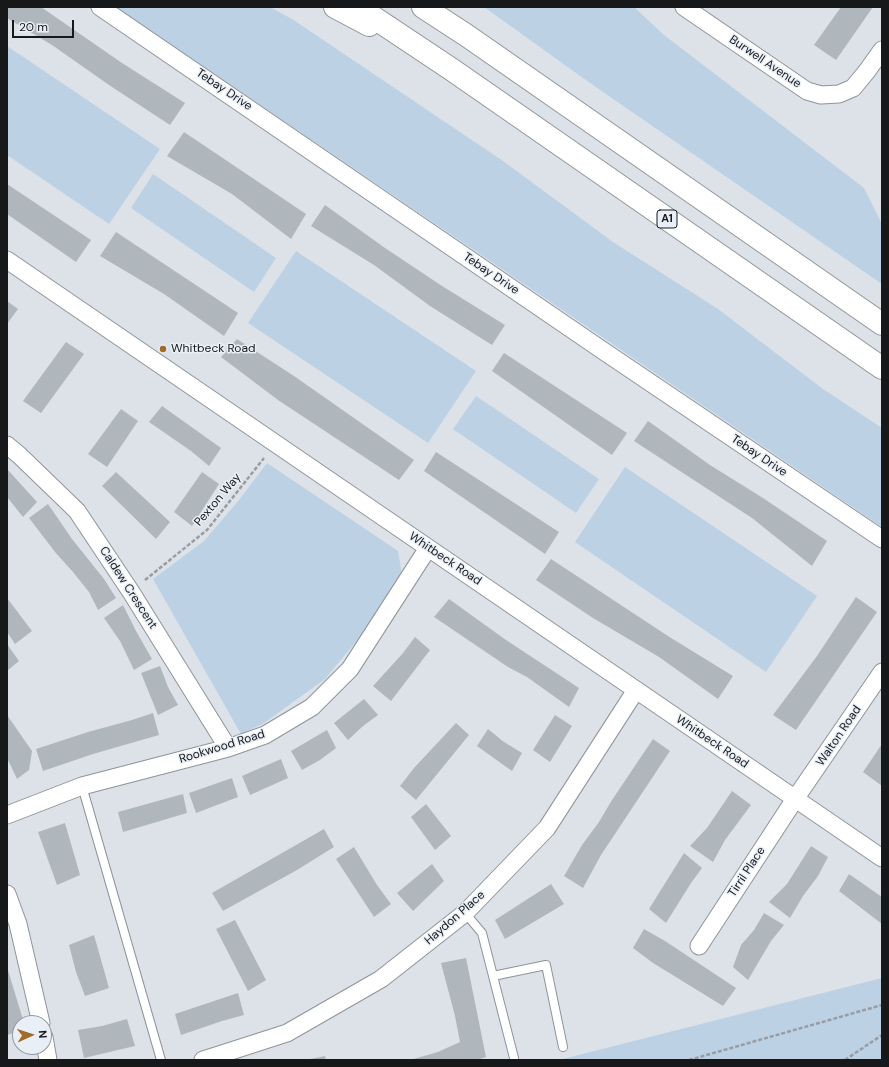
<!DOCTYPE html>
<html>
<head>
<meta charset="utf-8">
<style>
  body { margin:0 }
  #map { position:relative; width:889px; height:1067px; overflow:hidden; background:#dce2e8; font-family:"DM Sans",sans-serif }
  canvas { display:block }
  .frame { position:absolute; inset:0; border:8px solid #16181a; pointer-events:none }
  .north { position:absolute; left:12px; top:1015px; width:40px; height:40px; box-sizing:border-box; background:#e9eff6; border:1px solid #95999e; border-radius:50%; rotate:87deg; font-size:11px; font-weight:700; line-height:16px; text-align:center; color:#16181a }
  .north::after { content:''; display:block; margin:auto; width:14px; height:18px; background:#a46a29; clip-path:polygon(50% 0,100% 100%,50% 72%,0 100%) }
  .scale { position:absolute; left:12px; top:20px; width:62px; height:18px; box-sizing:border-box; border:2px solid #16181a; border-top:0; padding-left:5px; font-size:12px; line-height:14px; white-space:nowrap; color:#16181a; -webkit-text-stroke:3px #e9eff6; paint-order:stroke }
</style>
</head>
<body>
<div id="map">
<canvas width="889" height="1067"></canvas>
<div class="frame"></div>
<div class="north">N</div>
<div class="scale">20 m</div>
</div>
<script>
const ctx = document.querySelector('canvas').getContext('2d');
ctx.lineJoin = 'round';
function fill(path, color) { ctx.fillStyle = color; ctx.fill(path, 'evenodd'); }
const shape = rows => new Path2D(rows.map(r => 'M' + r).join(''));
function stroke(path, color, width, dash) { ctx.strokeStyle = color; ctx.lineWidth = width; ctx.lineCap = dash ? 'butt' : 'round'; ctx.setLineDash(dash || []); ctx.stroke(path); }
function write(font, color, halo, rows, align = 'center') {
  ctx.font = font + ' "DM Sans",sans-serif'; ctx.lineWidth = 3; ctx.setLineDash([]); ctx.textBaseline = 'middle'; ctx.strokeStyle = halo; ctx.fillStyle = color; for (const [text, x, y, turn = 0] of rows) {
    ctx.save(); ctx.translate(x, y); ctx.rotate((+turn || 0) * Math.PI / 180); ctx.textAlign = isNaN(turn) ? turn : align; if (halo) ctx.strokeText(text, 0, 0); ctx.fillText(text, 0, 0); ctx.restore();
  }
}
const green = shape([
  [116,7,270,7,292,19,503,161,613,242,718,309,823,389,882,428,882,527],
  [484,7,634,7,664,35,864,188,882,224,882,284,590,83],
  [7,46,160,149,109,224,7,155],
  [153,174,276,258,254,292,131,208],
  [296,251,476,371,428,443,248,323],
  [476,396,599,479,576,513,453,429],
  [267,463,398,551,402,575,369,626,325,679,264,723,241,734,153,579,204,541,239,500],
  [625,467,817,596,766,672,575,542],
  [882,978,882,1060,559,1060]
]);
const building = shape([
  [7,7,41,7,122,63,185,103,170,125,109,85,52,45,7,18],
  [841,7,873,7,836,60,814,45],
  [184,132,306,214,291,239,232,194,167,156],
  [7,184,91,240,76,262,7,214],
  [325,205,385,248,442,286,505,325,492,345,430,306,374,265,311,226],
  [116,232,238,313,224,336,164,294,100,256],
  [7,301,18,309,7,324],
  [237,339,294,376,414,460,399,480,278,400,221,357],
  [66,342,84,354,41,413,23,401],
  [504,353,627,433,612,455,492,371],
  [162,406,221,448,209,466,191,451,149,422],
  [121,409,138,421,107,467,88,454],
  [648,421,710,465,763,498,827,541,812,566,752,518,634,441],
  [436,452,559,532,545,554,424,471],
  [7,469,37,502,23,517,7,497],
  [116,472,170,522,156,539,102,486],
  [202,472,219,484,192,526,174,512],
  [48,504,72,539,104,579,116,598,98,610,89,592,73,572,55,552,29,518],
  [551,559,671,638,733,676,718,699,659,657,593,618,536,580],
  [856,597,877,612,796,730,773,715,817,656],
  [7,598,32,631,15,644,7,632],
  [449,599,506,640,579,688,569,707,527,677,508,667,434,617],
  [123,605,136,631,152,659,134,670,120,641,104,618],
  [415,637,430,650,391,701,373,686,403,653],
  [7,644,19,661,7,671],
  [160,666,168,687,178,705,158,715,141,673],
  [364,699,378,715,363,726,348,740,334,723],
  [153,713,159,735,93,754,43,771,36,749,88,732,132,720],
  [7,715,32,751,29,770,17,779,7,758],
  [555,715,572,726,550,762,533,750],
  [456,723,469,735,416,800,400,786,414,768],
  [488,729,504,742,522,753,512,771,477,746],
  [327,730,336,748,320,760,302,770,291,751],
  [653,739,670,751,601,855,583,888,564,876,582,845,599,822,612,800],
  [882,744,882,786,863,772],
  [281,759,288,778,250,795,242,776],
  [232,778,238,797,196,813,189,793],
  [732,791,751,805,725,840,713,862,690,846,707,828],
  [183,794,187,813,123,832,118,812],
  [426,804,451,836,435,850,411,817],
  [65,823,80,875,57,885,38,832],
  [324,829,334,847,297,870,223,911,212,893],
  [811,846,828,857,818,876,803,896,790,918,769,902,787,884],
  [354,847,377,885,391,904,374,917,336,859],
  [684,853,702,868,691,883,666,923,649,909],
  [432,864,444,881,413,911,397,893],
  [849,874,882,897,882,924,839,891],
  [551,884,564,904,505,939,495,920],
  [764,913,784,925,771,941,748,980,733,967,741,945,754,930],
  [235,920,266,980,248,991,216,929],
  [644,929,665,941,736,988,723,1006,653,963,633,948],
  [94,935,109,988,85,996,76,972,69,945],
  [466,958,486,1057,477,1060,410,1060,438,1052,460,1042,455,1016,441,963],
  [7,967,24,1023,20,1023,20,1031,7,1035],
  [238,993,244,1015,222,1021,181,1035,175,1014],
  [127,1019,135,1046,84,1058,78,1030,102,1026],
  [325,1056,326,1060,310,1060,310,1059]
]);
const path = shape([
  [145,580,207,530,264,458],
  [689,1060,882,1005],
  [845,1060,882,1035]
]);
const service = shape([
  [82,786,161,1060],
  [465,913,482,933,514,1058],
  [493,976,546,965,563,1047]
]);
const minor = shape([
  [100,7,602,350,882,539],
  [684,7,807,91,821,95,839,94,853,88,867,71,882,50],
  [7,260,882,858],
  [7,445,19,455,77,511,131,592,228,748],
  [7,815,82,786,228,748,265,735,312,707,350,669,428,548],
  [7,894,18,924,41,1023],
  [699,946,795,799,882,672],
  [44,1037,48,1060],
  [203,1060,287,1033,381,979,465,913,547,828,636,690]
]);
const trunk = shape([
  [335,7,369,25],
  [358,7,451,69,882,368],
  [423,7,466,35,882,324]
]);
const markers = [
  [163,349,4,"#a46a29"]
];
const shields = [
  [667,219,20]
];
const shieldNames = [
  ["A1",667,219]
];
const streetNames = [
  ["Burwell Avenue",765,62,34],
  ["Tebay Drive",224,90,34],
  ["Tebay Drive",491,274,34],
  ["Tebay Drive",759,456,34],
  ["Pexton Way",218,500,-50],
  ["Whitbeck Road",445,559,34],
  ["Caldew Crescent",128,588,57],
  ["Walton Road",839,736,-56],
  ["Whitbeck Road",712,742,34],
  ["Rookwood Road",222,747,-17],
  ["Tirril Place",747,872,-57],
  ["Haydon Place",455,918,-41]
];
const poiNames = [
  ["Whitbeck Road",171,349]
];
fill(green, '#bcd1e4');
fill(building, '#b0b7bc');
stroke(service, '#8e949a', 10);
stroke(minor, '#8e949a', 19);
stroke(trunk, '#8e949a', 24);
stroke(path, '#999da2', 2.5, [4, 2]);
stroke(service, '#fff', 8);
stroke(minor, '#fff', 17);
stroke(trunk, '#fff', 22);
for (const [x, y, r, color] of markers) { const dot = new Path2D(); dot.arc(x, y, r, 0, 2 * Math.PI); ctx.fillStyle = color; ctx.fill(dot); stroke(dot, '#e9eff6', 1.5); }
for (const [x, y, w] of shields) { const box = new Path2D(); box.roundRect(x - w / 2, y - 9, w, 18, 3); ctx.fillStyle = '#e9eff6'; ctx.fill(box); stroke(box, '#16181a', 1); }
write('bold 11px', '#16181a', null, shieldNames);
write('12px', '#16181a', '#e9eff6', streetNames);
write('12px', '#16181a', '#e9eff6', poiNames, 'left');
</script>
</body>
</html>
